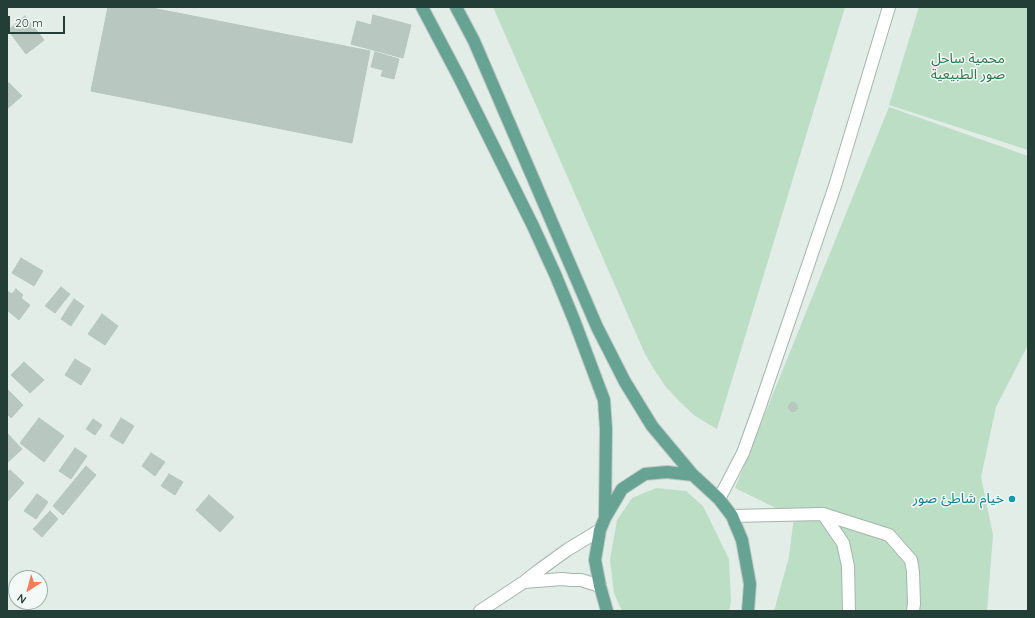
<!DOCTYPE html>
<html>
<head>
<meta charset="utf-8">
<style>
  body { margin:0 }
  #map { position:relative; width:1035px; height:618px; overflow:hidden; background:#e2ede8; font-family:Quicksand,sans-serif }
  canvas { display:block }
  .frame { position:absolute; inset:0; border:8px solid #223e36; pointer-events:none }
  .north { position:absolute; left:8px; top:570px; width:40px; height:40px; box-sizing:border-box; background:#f3f9f6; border:1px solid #9faea9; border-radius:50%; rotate:216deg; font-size:11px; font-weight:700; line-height:16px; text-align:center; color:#223e36 }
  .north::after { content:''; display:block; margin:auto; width:14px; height:18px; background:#f47e5a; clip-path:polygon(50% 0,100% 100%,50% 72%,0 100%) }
  .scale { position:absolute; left:8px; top:16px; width:57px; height:18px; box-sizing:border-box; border:2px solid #223e36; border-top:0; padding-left:5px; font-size:12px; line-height:14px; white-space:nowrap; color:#223e36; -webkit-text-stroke:3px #f3f9f6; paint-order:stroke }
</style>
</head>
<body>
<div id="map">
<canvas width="1035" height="618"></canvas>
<div class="frame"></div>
<div class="north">N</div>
<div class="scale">20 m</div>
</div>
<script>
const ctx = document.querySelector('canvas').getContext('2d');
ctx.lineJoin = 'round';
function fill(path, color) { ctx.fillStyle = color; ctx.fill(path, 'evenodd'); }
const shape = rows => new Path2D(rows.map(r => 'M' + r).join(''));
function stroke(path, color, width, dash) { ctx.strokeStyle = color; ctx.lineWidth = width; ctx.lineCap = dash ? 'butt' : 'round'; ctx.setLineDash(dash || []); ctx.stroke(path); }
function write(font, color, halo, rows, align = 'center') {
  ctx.font = font + ' Quicksand,"Noto Sans Arabic",sans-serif'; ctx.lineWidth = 3; ctx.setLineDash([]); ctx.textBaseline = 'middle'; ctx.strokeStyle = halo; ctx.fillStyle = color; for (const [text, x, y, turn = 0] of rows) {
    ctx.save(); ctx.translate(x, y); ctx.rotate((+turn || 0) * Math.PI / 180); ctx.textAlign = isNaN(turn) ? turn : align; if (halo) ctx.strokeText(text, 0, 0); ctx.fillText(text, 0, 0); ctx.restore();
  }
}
const green = shape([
  [493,7,845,7,717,429,695,416,680,402,666,387,655,371,645,354],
  [919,7,1028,7,1028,150,889,105],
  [889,107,1028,156,1028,345,996,407,981,477,993,535,987,611,774,611,789,557,794,517,735,488],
  [656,488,686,491,703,506,729,559,731,601,729,611,622,611,614,593,610,560,617,520,632,498]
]);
const building = shape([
  [108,7,147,7,370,51,352,143,91,91,108,7],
  [373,15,411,25,403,58,351,44,357,21,371,25,373,15],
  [25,16,44,40,26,54,8,30,25,16],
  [375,52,399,59,394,79,381,76,383,70,371,67,375,52],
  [9,83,22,96,7,109,7,85,9,83],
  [21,258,43,271,34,286,12,273,21,258],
  [61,287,70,294,55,313,45,306,61,287],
  [16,289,23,295,21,298,30,305,19,320,7,310,7,291,12,294,16,289],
  [74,299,84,306,71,326,61,319,74,299],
  [102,314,118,326,105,345,88,334,102,314],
  [75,359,91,369,81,385,65,375,75,359],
  [24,362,44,380,30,393,11,375,24,362],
  [7,389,23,405,11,418,7,414,7,389],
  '788.5 407a4.5 4.5 0 1 1 9 0a4.5 4.5 0 1 1-9 0Z',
  [39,418,64,436,44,462,20,443,39,418],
  [121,418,134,426,123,444,110,436,121,418],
  [93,419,102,425,95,435,86,429,93,419],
  [7,433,22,449,7,463,7,433],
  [75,448,87,456,71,479,59,471,75,448],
  [151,453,165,462,155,476,142,466,151,453],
  [86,466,96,475,63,515,53,506,86,466],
  [10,470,24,483,7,502,7,472,10,470],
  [169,474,183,482,175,495,161,486,169,474],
  [37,494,48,502,36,519,24,511,37,494],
  [209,495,234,517,220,532,196,510,209,495],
  [50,511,58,519,42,537,33,529,50,511]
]);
const minor = shape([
  [719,499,743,453,760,406,835,186,889,7],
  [823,514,843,543,848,566,849,611],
  [732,516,823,514,889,535,911,560,913,572,914,604,913,611],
  [524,582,562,579,571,580,581,580,600,586],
  [480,611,524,582,538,571,567,550,600,530]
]);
const major = shape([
  [422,7,459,77,533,226,555,274,574,320,604,400,606,429,605,518],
  [456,7,474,41,597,327,625,382,652,426,693,475],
  [607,611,600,586,595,560,600,530,605,518,622,489,645,474,667,472,693,475,719,499,732,516,742,540,750,584,748,611]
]);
const markers = [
  [1012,499,4,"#0f9aa8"]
];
const parkNames = [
  ["محمية ساحل",968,59],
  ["صور الطبيعية",968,75]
];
const cultureNames = [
  ["خيام شاطئ صور",1004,499]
];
fill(green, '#bbdec4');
fill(building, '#b8c8c1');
stroke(building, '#b5c6bf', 1);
stroke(minor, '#a5b5af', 14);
stroke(major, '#c1c9c7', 14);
stroke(minor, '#fff', 12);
stroke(major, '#66a393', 12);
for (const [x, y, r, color] of markers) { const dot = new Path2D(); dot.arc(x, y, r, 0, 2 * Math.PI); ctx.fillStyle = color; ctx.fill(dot); stroke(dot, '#f3f9f6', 1.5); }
write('14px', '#2b7648', '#f3f9f6', parkNames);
write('14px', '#0d838f', '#f3f9f6', cultureNames, 'right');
</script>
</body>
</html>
